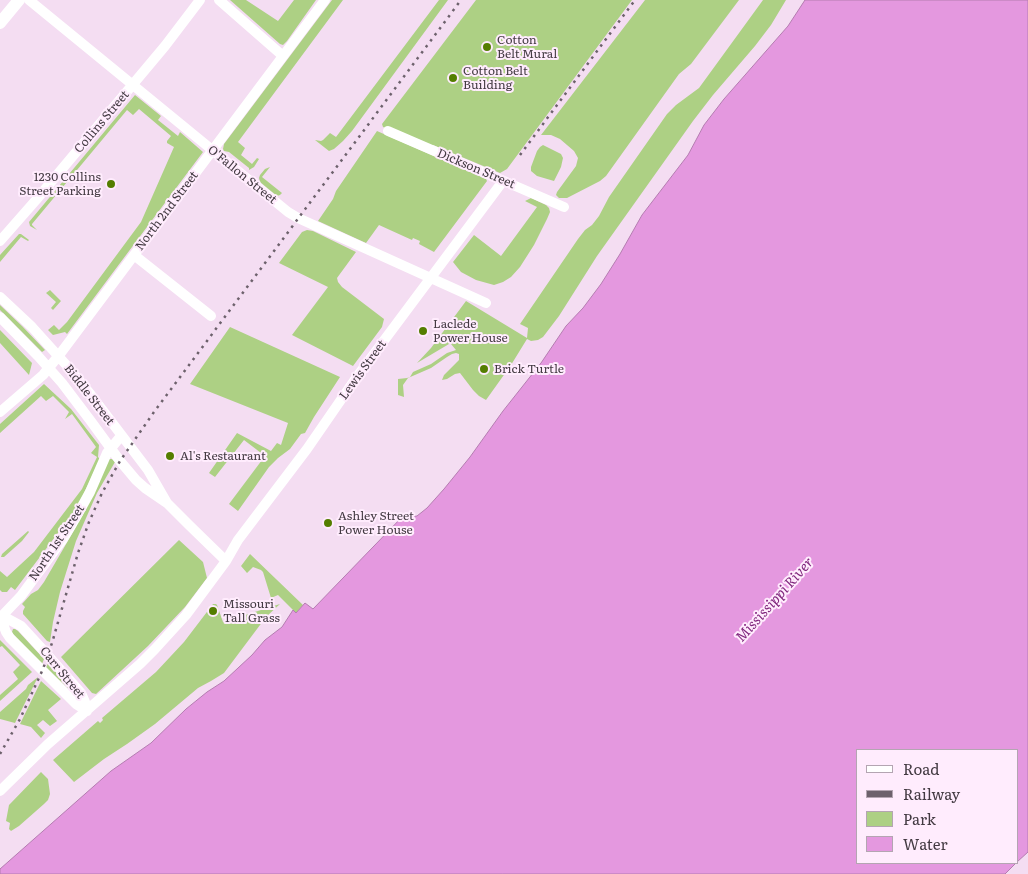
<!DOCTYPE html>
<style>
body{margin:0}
#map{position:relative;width:1028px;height:874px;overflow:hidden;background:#f4ddf2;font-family:Literata,serif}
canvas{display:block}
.legend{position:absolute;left:856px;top:749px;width:162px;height:115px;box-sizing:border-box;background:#ffecfd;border:1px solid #b4a5b2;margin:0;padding:6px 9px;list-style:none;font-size:15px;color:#433a42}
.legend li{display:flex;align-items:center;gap:10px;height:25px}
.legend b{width:25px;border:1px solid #b4a5b2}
</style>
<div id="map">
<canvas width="1028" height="874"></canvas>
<ul class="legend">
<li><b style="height:6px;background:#fff"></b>Road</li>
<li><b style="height:6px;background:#6d616c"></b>Railway</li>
<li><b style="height:14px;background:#add084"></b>Park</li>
<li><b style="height:14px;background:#e498df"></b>Water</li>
</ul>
</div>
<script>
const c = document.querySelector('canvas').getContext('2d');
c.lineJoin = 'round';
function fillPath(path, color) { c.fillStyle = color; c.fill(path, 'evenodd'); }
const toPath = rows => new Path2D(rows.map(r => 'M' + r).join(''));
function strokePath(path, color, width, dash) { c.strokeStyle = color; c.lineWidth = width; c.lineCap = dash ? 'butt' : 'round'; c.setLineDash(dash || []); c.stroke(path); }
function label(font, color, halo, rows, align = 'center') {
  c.font = font + ' Literata,serif'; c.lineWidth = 4; c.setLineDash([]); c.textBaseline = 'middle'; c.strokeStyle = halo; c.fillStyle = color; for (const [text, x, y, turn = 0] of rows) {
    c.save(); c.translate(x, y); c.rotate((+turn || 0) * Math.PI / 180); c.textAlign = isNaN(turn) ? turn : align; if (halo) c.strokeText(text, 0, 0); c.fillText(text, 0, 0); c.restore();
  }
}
const green = toPath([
 [230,0,246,0,278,21,294,0,316,0,287,41,283,45,280,44],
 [332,0,343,0,238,142,245,148,241,155,252,164,257,158,259,159,254,167,249,170,249,168,229,152,224,151,223,149,224,144],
 [439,0,448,0,352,131,343,141,334,149,329,151,315,140,321,141,323,140,330,133,336,137],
 [476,0,632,0,507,169,500,173,433,145,431,147,383,127,382,124],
 [645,0,739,0,691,64,679,74,606,176,600,181,567,198,559,198,556,195,557,192,576,166,578,158,574,151,560,139,551,135,541,135],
 [763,0,786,0,771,25,755,46,713,95,693,121,597,256,559,316,543,337,538,340,531,341,527,339,511,365,486,400,479,396,473,390,460,373,455,374,447,379,442,380,444,375,459,360,459,354,456,353,452,354,447,357,431,368,408,378,403,385,404,397,398,395,398,379,407,378,410,377,413,372,431,364,447,353,456,350,451,344,449,344,417,363,431,348,466,301,527,338,528,328,520,324,578,239,585,230,592,225,599,216,609,197,667,114,676,105,699,88],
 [135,95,161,116,158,120,178,136,180,132,203,152,67,334,65,332,53,335,48,330,54,325,59,330,67,322,141,222,174,147,167,143,167,141,171,136,139,109,133,115,127,110,32,224,32,225,37,230,30,226,29,222],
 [377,131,486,179,487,181,434,252,419,244,420,241,413,238,412,240,379,225,366,243,318,221,333,199,336,191],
 [543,145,561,154,563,158,561,167,554,181,537,176,531,171,531,167,537,151,540,147],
 [270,167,262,177,282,193,280,195,277,196,260,182,259,178,260,175,265,169],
 [531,198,546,205,549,208,550,212,547,219,534,245,520,267,511,277,503,282,494,285,476,280,461,272,453,262,474,235,501,256,537,207,525,201],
 [307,230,313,231,356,252,337,278,338,282,342,287,384,319,382,327,353,366,292,335,328,287,279,263,302,232],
 [19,234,21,234,29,240,28,241,21,237,0,262,0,255],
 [50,290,61,301,53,310,51,308,56,302,46,293],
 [0,305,22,326,45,350,42,352,0,310],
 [230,327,340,377,314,417,305,433,301,434,290,449,278,458,269,467,238,511,229,504,265,456,244,440,215,477,209,473,237,433,271,451,277,443,281,445,288,423,190,384],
 [0,330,32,363,29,375,0,343],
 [44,384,71,409,99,445,98,457,100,459,77,508,64,530,61,529,15,590,11,587,7,592,2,592,0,590,0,571,7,577,34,552,82,489,97,457,91,453,96,447,72,414,65,419,69,412,53,396,46,401,41,396,0,433,0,424],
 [109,459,112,459,115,462,97,493,76,541,60,592,53,622,50,642,47,641,23,614,23,611,25,607,22,604,31,594,38,590,44,582,76,527],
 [28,531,29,532,22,541,4,557,1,557,2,554],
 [179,540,203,562,207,578,185,607,148,646,96,694,92,693,61,657],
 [250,554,303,605,296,613,278,595,271,598,263,572,261,570,253,567,247,573,241,566],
 [213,604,216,604,217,605,223,622,280,604,266,617,224,673,211,681,198,688,155,724,127,744,104,759,74,782,53,760,98,721,100,723,103,720,102,718,156,672,184,642],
 [13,629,15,629,18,631,44,659,42,664,13,634,12,632],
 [0,640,32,672,0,701,0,695,18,679,13,672,20,665,2,646,0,647],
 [48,663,76,695,76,696,46,668],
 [38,677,15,723,0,719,0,712,26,689,28,685],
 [41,681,61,699,48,710,57,721,50,726,43,720,37,725,45,733,41,738,31,727,20,724],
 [41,772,48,779,50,794,48,800,44,804,19,826,11,831,9,829,10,823,6,821,9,805]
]);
const water = toPath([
 [805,0,1028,0,1028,852,1017,862,1017,750,857,750,857,863,1016,863,1005,874,0,874,0,869,111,771,151,743,186,709,207,692,224,681,252,655,265,640,282,627,293,610,296,613,305,603,313,609,404,515,410,517,417,516,427,508,444,489,470,457,503,411,541,363,566,326,583,308,601,284,620,254,642,215,688,155,704,125,724,99,788,26,805,0]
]);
const minor = toPath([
 [29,0,288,212,298,218,486,303],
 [219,0,283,56],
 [388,131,564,207],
 [0,241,36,200,165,46,200,0],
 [134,255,211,316],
 [0,297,32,327,69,368,91,395,148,470,167,503,189,525,226,561],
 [0,317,38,356,62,383,90,420,120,461,136,480,145,488,167,503],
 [0,412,43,375,60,354,325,0],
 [0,616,6,632,10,638,76,704,87,711],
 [1,617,8,619,21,626,43,650,81,693,85,702,87,711],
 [0,618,21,596,63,539,75,519,90,492,107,453,121,436],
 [0,791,48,744,140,664,155,649,186,615,226,561,238,540,307,449,356,378,503,181]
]);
const major = toPath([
 [0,23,19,0]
]);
const rail = toPath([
 [520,155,635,0],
 [0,754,20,719,43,669,52,643,78,553,89,522,102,493,120,461,154,412,461,0]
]);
const markers = [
 [487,47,5,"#547e00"],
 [453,78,5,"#547e00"],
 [111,184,5,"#547e00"],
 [423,331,5,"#547e00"],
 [484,369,5,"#547e00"],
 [170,456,5,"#547e00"],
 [328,523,5,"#547e00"],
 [213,611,5,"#547e00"]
];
const poiNames = [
 ["Cotton",497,40],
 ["Belt Mural",497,54],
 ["Cotton Belt",463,71],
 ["Building",463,85],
 ["1230 Collins",101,177,"right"],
 ["Street Parking",101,191,"right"],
 ["Laclede",433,324],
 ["Power House",433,338],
 ["Brick Turtle",494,369],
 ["Al's Restaurant",180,456],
 ["Ashley Street",338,516],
 ["Power House",338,530],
 ["Missouri",223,604],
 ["Tall Grass",223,618]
];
const streetNames = [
 ["Collins Street",102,122,-50],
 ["Dickson Street",476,169,23],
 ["O'Fallon Street",242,175,39],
 ["North 2nd Street",167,211,-53],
 ["Lewis Street",363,370,-54],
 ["Biddle Street",89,395,52],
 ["North 1st Street",57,543,-56],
 ["Carr Street",62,673,51]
];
const waterNames = [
 ["Mississippi River",775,600,-48]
];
fillPath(green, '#add084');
fillPath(water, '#e498df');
strokePath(water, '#b47cb0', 1);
strokePath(minor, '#fff', 10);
strokePath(major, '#fff', 12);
strokePath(rail, '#6d616c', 2.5, [2.5, 5]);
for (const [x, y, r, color] of markers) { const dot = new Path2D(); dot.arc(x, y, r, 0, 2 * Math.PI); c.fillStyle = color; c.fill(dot); strokePath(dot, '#ffecfd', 2); }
label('12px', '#433a42', '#ffecfd', poiNames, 'left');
label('12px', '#433a42', '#ffecfd', streetNames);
label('italic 14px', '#80277d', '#ffecfd', waterNames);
</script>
